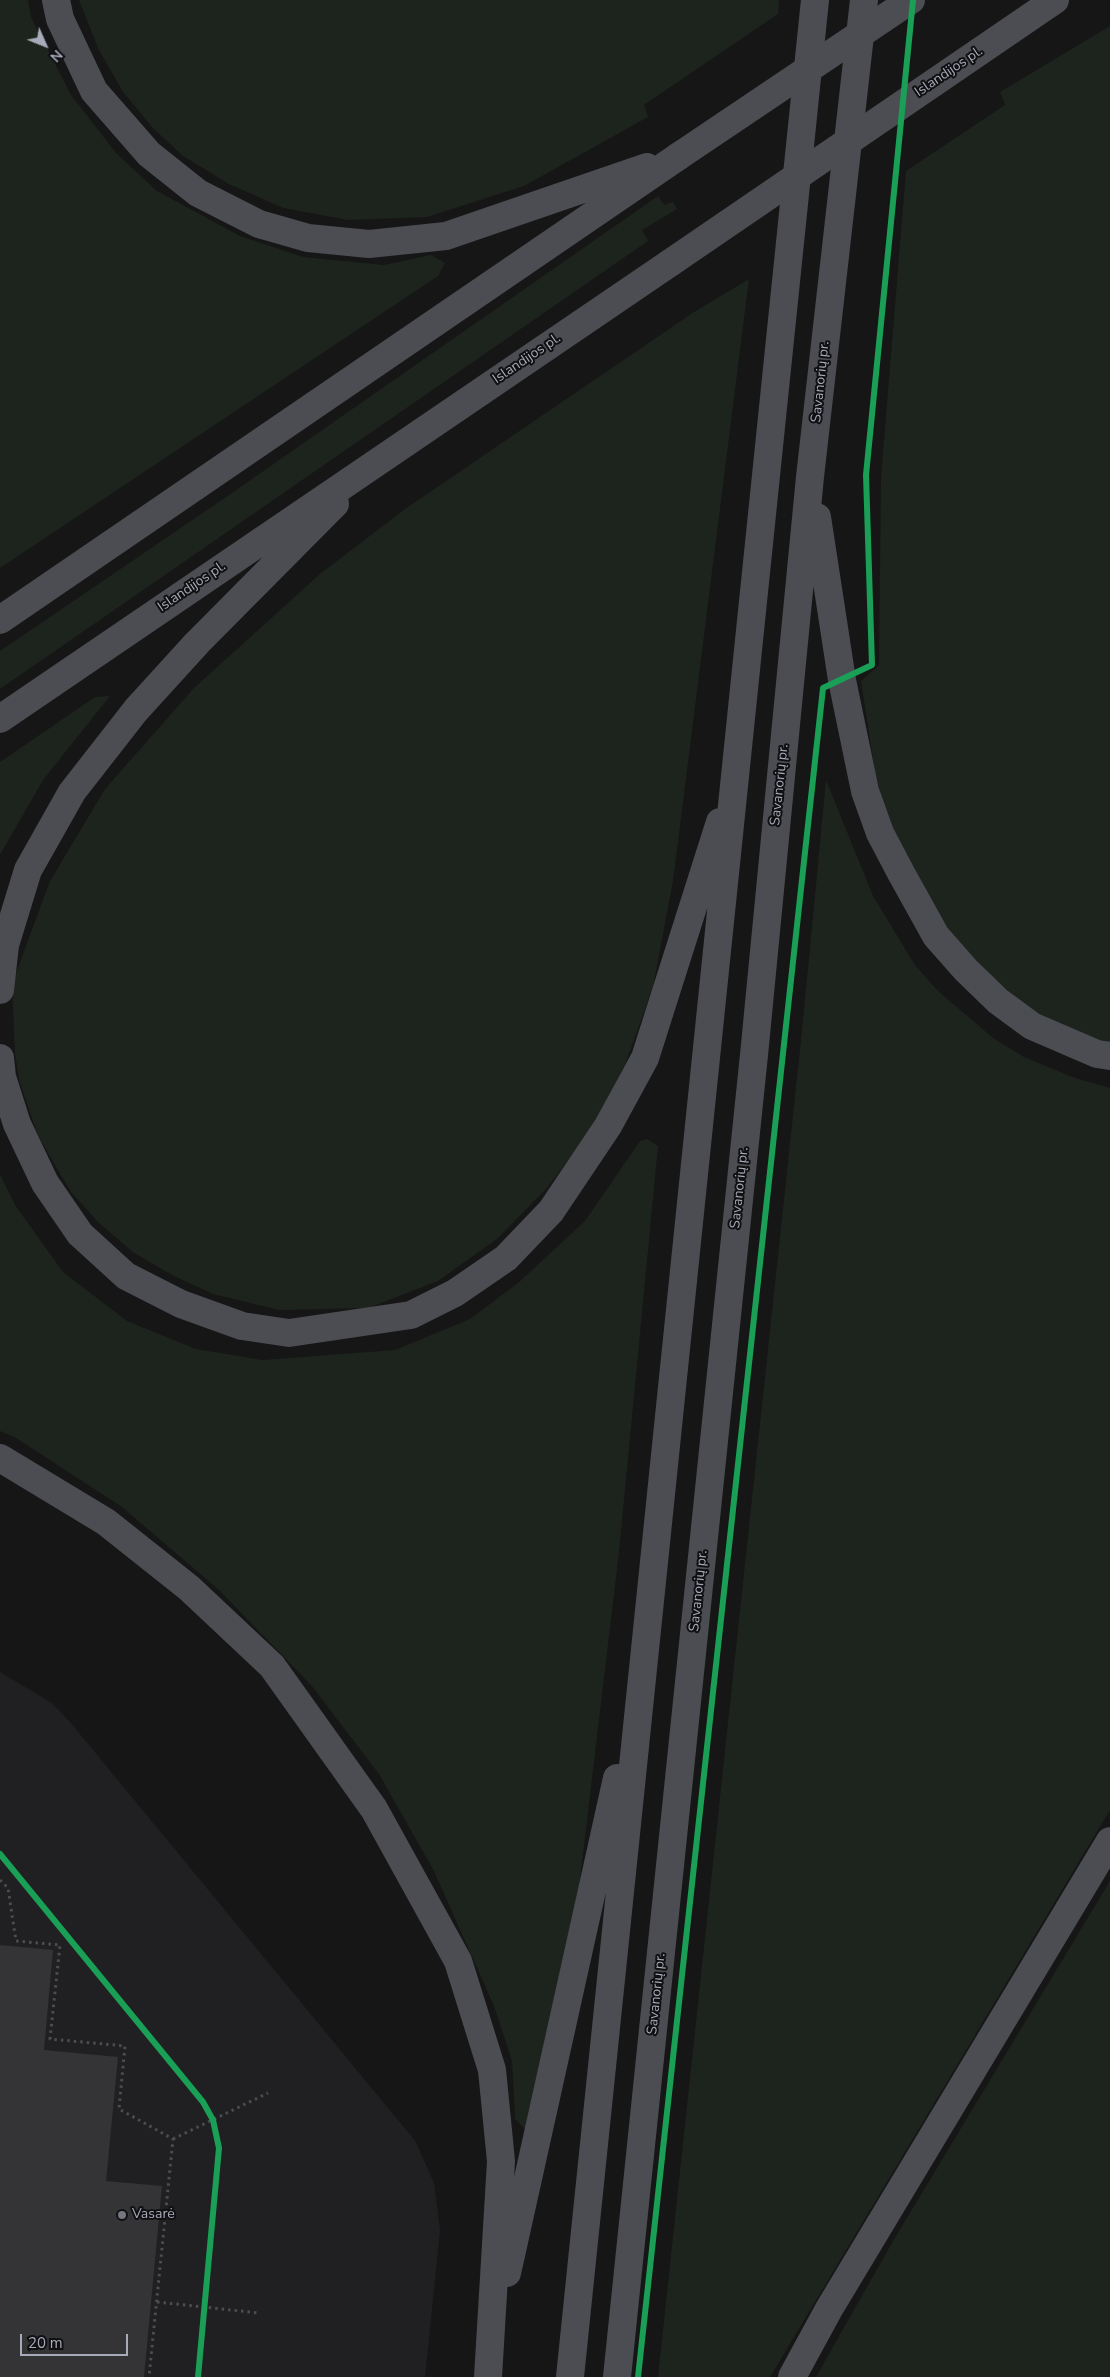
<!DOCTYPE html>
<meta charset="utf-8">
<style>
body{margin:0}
#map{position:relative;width:1110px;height:2377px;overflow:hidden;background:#161616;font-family:"Nunito Sans",sans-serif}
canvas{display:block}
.north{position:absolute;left:20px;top:20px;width:50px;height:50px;-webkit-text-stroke:4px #101012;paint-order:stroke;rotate:134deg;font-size:14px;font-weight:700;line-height:20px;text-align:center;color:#a6aab9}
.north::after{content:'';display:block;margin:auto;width:18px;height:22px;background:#a6aab9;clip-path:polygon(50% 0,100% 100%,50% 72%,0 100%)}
.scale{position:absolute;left:20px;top:2334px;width:108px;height:22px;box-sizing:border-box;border:2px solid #a6aab9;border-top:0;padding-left:6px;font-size:15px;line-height:18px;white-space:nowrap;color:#a6aab9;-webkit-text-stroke:4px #101012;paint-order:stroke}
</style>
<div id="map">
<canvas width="1110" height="2377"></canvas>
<div class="north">N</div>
<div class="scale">20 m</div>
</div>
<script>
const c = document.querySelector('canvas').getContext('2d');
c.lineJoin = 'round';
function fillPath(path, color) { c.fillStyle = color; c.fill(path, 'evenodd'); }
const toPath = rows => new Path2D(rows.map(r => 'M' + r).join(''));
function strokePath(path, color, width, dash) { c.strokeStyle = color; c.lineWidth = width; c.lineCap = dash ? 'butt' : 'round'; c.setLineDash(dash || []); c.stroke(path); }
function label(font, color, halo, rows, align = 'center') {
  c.font = font + ' "Nunito Sans",sans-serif'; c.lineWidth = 4; c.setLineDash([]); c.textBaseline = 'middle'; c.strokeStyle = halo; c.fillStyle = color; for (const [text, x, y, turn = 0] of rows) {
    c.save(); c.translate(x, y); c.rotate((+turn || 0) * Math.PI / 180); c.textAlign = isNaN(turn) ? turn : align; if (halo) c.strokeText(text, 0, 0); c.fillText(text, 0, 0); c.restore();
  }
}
const built = toPath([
 [0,1672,52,1703,70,1722,416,2142,434,2183,440,2230,425,2377,0,2377]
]);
const green = toPath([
 [0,0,28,0,31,17,71,95,117,154,157,191,240,236,303,257,384,265,431,255,445,263,438,276,0,568],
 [79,0,779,0,778,14,644,105,648,117,524,186,427,217,348,220,283,208,229,184,183,156,153,128,123,92,99,50],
 [1110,26,1110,1043,1091,1039,1028,1009,965,953,929,901,886,816,875,772,861,681,879,665,881,477,906,171,1005,105,1000,92],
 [658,196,664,205,673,202,677,209,642,230,648,241,0,689,0,651,229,495],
 [749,279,673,881,653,987,626,1062,590,1132,546,1189,497,1239,438,1281,368,1308,279,1310,213,1294,172,1275,134,1253,98,1222,71,1192,49,1155,37,1133,20,1083,15,1054,12,984,50,881,105,789,194,688,320,574,405,509,694,312],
 [110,696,43,780,0,855,0,762,95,697],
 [826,780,873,896,915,965,938,991,993,1038,1024,1057,1075,1078,1110,1088,1110,1810,770,2377,658,2377,802,1031],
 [647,1139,658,1146,619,1552,575,1921,528,2128,524,2128,515,2119,512,2061,494,2006,434,1871,379,1774,311,1685,219,1590,122,1507,16,1438,0,1431,0,1174,15,1205,63,1272,127,1321,196,1349,262,1360,395,1350,470,1319,518,1283,585,1221,640,1141],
 [1110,1881,1110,2377,816,2377,893,2241]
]);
const building = toPath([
 [0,1945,53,1950,44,2050,118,2057,106,2181,162,2186,144,2377,0,2377]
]);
const path = toPath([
 [0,1880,8,1888,16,1941,60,1945,50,2039,125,2046,119,2109,173,2139,149,2377],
 [173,2139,268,2093],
 [157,2302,259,2313]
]);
const highway = toPath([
 [56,0,60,19,94,91,149,154,198,193,259,224,308,238,369,244,446,236,647,167],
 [817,517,842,680,865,791,880,833,901,873,936,936,966,970,998,1001,1032,1026,1097,1054,1110,1056],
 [0,620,679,156],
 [0,719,670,263],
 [0,990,5,945,28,870,72,792,136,710,197,643,335,504],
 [0,1058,2,1077,17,1124,45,1183,80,1234,126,1276,181,1304,242,1326,289,1333,411,1315,455,1293,506,1258,551,1211,608,1126,645,1058,720,822],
 [0,1458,106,1522,189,1588,272,1666,374,1809,458,1961,492,2070,501,2161,488,2377],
 [507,2273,617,1778],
 [570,2377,815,0],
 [617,2377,754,1055,810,477,864,0],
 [792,2377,829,2309,1110,1841]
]);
const highwayBridge = toPath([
 [679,156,911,0],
 [670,263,1055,0]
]);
const cycleway = toPath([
 [0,1854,203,2102,213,2120,219,2148,198,2377],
 [638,2377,823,688,872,665,866,475,913,0]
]);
const markers = [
 [122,2215,5,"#747680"]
];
const streetNames = [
 ["Islandijos pl.",949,72,-34],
 ["Islandijos pl.",527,359,-34],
 ["Savanorių pr.",821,382,-84],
 ["Islandijos pl.",192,587,-34],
 ["Savanorių pr.",780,785,-84],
 ["Savanorių pr.",740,1188,-84],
 ["Savanorių pr.",699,1591,-84],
 ["Savanorių pr.",657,1994,-84]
];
const poiNames = [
 ["Vasarė",132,2215]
];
fillPath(built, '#202022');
fillPath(green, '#1c241d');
fillPath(building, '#343436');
strokePath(path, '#4c4c51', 3, [2.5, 4]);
strokePath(highway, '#4c4d52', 28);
strokePath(highwayBridge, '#4c4d52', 28);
strokePath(cycleway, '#1a9f57', 6);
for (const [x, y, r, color] of markers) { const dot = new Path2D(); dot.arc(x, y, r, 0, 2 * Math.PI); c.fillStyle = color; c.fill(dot); strokePath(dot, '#101012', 2); }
label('14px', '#a6aab9', '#101012', streetNames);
label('14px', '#a6aab9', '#101012', poiNames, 'left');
</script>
